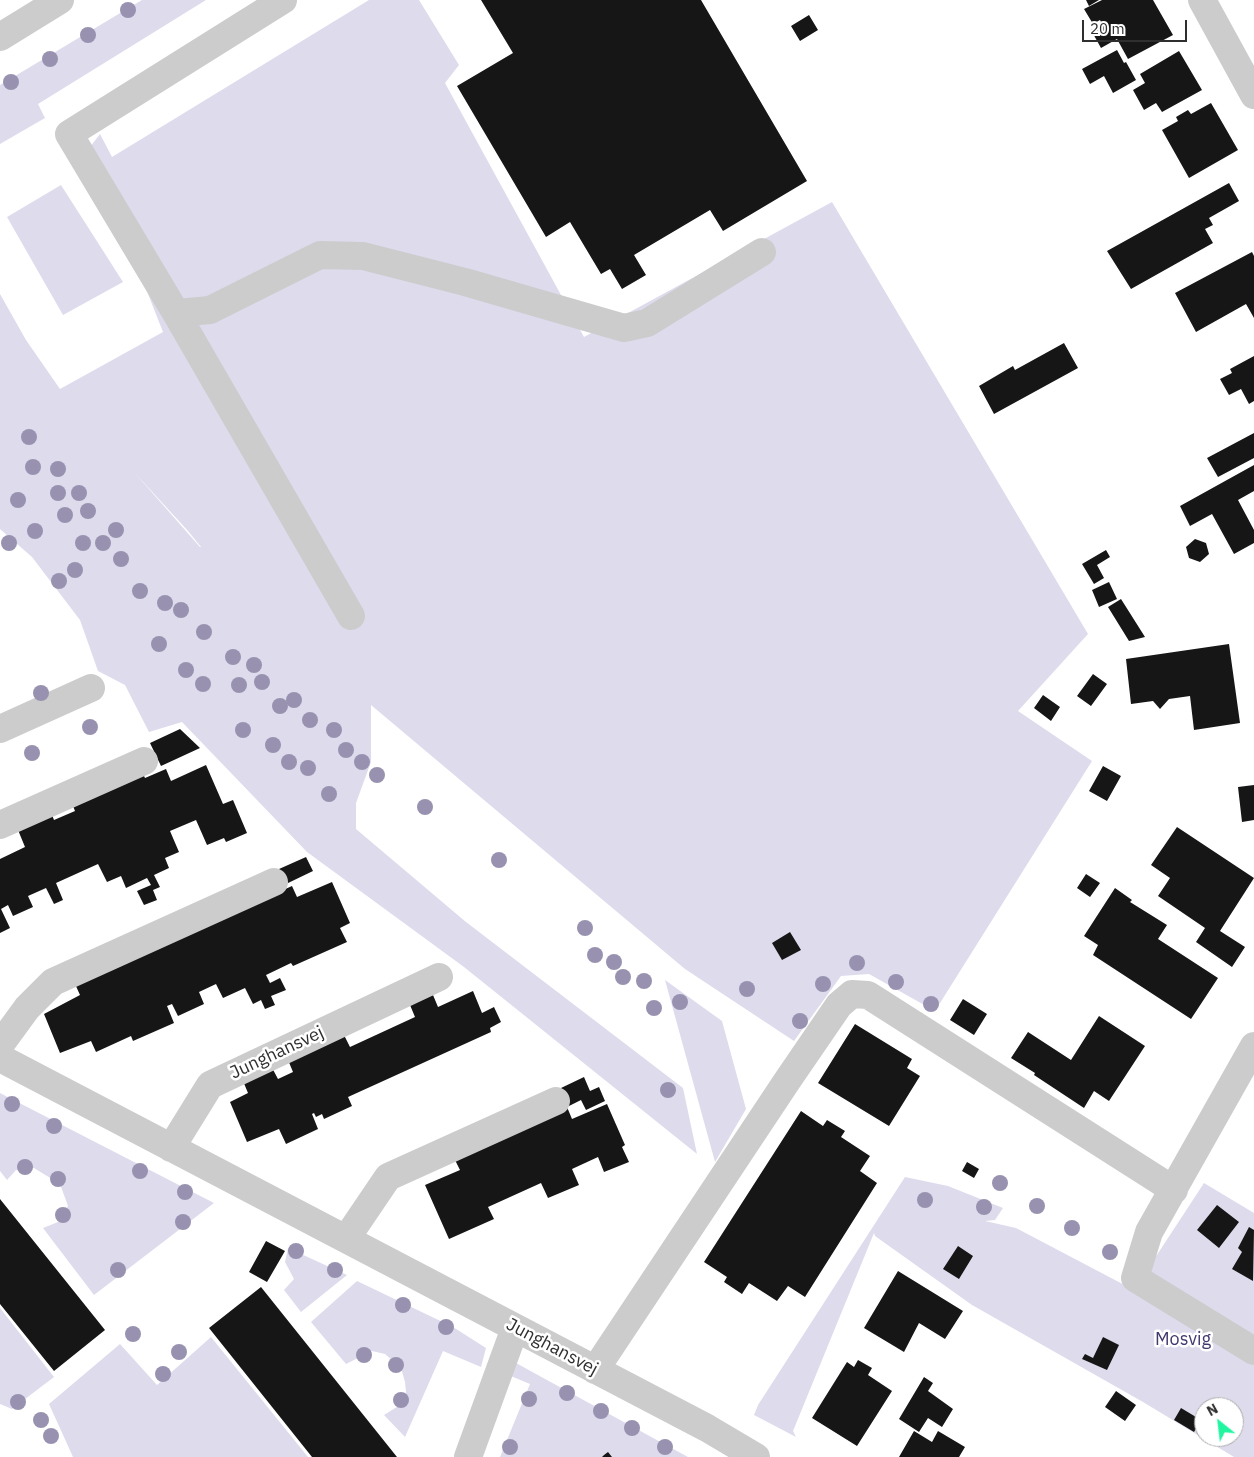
<!DOCTYPE html>
<style>
body{margin:0}
#map{position:relative;width:1254px;height:1457px;overflow:hidden;background:#fff;font-family:"IBM Plex Sans",sans-serif}
canvas{display:block}
.north{position:absolute;left:1194px;top:1397px;width:50px;height:50px;box-sizing:border-box;background:#fff;border:1px solid #acacac;border-radius:50%;rotate:331deg;font-size:14px;font-weight:700;line-height:20px;text-align:center;color:#2f2f2f}
.north::after{content:'';display:block;margin:auto;width:18px;height:22px;background:#21f5a0;clip-path:polygon(50% 0,100% 100%,50% 72%,0 100%)}
.scale{position:absolute;left:1082px;top:20px;width:105px;height:22px;box-sizing:border-box;border:2px solid #2f2f2f;border-top:0;padding-left:6px;font-size:15px;line-height:18px;white-space:nowrap;color:#2f2f2f;-webkit-text-stroke:4px #fff;paint-order:stroke}
</style>
<div id="map">
<canvas width="1254" height="1457"></canvas>
<div class="north">N</div>
<div class="scale">20 m</div>
</div>
<script>
const c = document.querySelector('canvas').getContext('2d');
c.lineJoin = 'round';
function fillPath(path, color) { c.fillStyle = color; c.fill(path, 'evenodd'); }
const toPath = rows => new Path2D(rows.map(r => 'M' + r).join(''));
function strokePath(path, color, width, dash) { c.strokeStyle = color; c.lineWidth = width; c.lineCap = dash ? 'butt' : 'round'; c.setLineDash(dash || []); c.stroke(path); }
function label(font, color, halo, rows, align = 'center') {
  c.font = font + ' "IBM Plex Sans",sans-serif'; c.lineWidth = 5; c.setLineDash([]); c.textBaseline = 'middle'; c.strokeStyle = halo; c.fillStyle = color; for (const [text, x, y, turn = 0] of rows) {
    c.save(); c.translate(x, y); c.rotate((+turn || 0) * Math.PI / 180); c.textAlign = isNaN(turn) ? turn : align; if (halo) c.strokeText(text, 0, 0); c.fillText(text, 0, 0); c.restore();
  }
}
const green = toPath([
 [142,0,206,0,38,104,45,118,0,144,0,85],
 [369,0,419,0,459,65,445,83,584,337,832,202,1088,634,1018,711,1092,761,935,1011,869,974,841,976,794,1041,685,969,371,705,371,762,356,803,356,829,466,922,683,1088,697,1154,464,967,307,852,182,722,149,732,125,685,98,671,80,620,32,557,0,529,0,294,26,340,60,389,163,332,90,147,100,134,112,157],
 [134,472,188,531,201,547,200,547],
 [61,185,123,282,63,315,7,217],
 [665,980,722,1021,746,1109,715,1162],
 [0,1093,99,1144,214,1203,94,1295,43,1228,58,1222,68,1206,60,1184,34,1168,16,1170,7,1180,0,1171],
 [905,1177,948,1186,1003,1208,995,1220,985,1221,1016,1228,1134,1290,1204,1183,1254,1213,1254,1457,1234,1457,1143,1402,972,1305,875,1236,874,1233,793,1431,796,1437,754,1415,758,1405],
 [1204,1407,1234,1407,1234,1437,1204,1437],
 [288,1248,347,1275,301,1312,284,1290,294,1279,285,1262],
 [357,1281,453,1327,486,1348,481,1367,443,1351,405,1437,384,1415,400,1405,406,1392,405,1382,401,1368,385,1354,372,1351,346,1364,311,1322],
 [0,1308,54,1377,12,1409,0,1404],
 [211,1337,308,1457,73,1457,49,1404,120,1344,157,1385],
 [516,1363,578,1397,688,1457,500,1457,530,1384,506,1374]
]);
const building = toPath([
 [481,0,701,0,807,181,723,231,710,210,634,255,646,275,622,289,610,269,601,274,570,222,546,237,457,86,513,53],
 [1086,0,1099,0,1089,6],
 [1102,0,1153,0,1173,35,1128,59,1117,39,1101,48,1091,30,1102,24,1100,20,1093,24,1084,9],
 [809,15,818,30,800,41,791,26],
 [1117,50,1124,63,1126,62,1136,80,1113,93,1104,76,1090,84,1082,69],
 [1179,51,1202,90,1162,112,1156,103,1144,110,1133,90,1145,83,1140,74],
 [1211,103,1238,150,1189,178,1162,130,1178,121,1176,117,1188,110,1191,114],
 [1229,183,1239,201,1209,218,1213,225,1205,229,1213,243,1131,289,1107,251],
 [1252,252,1254,256,1254,318,1246,304,1196,332,1175,293],
 [1064,343,1078,368,994,414,979,386,1013,366,1015,370],
 [1254,356,1254,401,1249,404,1241,389,1229,395,1220,379,1232,373,1230,369],
 [1254,433,1254,458,1218,477,1207,458],
 [1254,465,1254,491,1238,500,1254,530,1254,543,1234,554,1212,514,1190,526,1180,506],
 [1195,539,1206,543,1209,554,1200,562,1189,558,1186,547],
 [1106,550,1110,557,1097,565,1104,578,1094,584,1082,564],
 [1109,582,1117,599,1099,607,1092,590],
 [1121,599,1145,637,1129,641,1108,607],
 [1229,644,1240,723,1194,730,1190,696,1169,699,1160,709,1153,701,1131,704,1126,659],
 [1093,674,1107,684,1091,706,1077,696],
 [1043,695,1060,707,1051,721,1034,708],
 [180,729,200,748,161,766,150,743],
 [206,765,223,804,233,800,247,833,226,842,224,838,207,845,196,820,170,831,179,852,165,858,169,868,154,875,160,887,153,890,157,900,144,905,137,891,151,885,147,878,126,888,121,876,107,882,98,864,56,883,63,900,54,904,46,888,28,896,33,907,13,916,8,905,1,909,10,928,0,933,0,859,25,847,18,830,52,815,54,820,75,811,73,806,143,774,145,778,166,769,171,781],
 [1103,766,1121,776,1107,801,1089,791],
 [1254,785,1254,820,1242,822,1238,787],
 [1177,827,1254,878,1220,931,1245,947,1232,967,1196,942,1205,928,1158,896,1170,878,1151,865],
 [306,857,313,871,286,884,279,869],
 [1086,874,1100,883,1090,897,1077,888],
 [332,882,350,923,340,928,347,942,293,966,291,963,266,975,270,983,280,978,286,990,271,996,275,1005,265,1009,261,1000,253,1004,245,988,223,998,216,984,199,992,204,1004,178,1016,172,1004,167,1006,174,1023,133,1041,131,1036,96,1052,91,1041,60,1053,44,1014,80,995,75,984,292,886,297,897],
 [1115,888,1132,900,1130,902,1167,925,1158,939,1218,978,1191,1019,1093,955,1098,945,1084,936],
 [790,932,801,950,782,960,772,943],
 [473,991,482,1013,494,1007,501,1022,490,1028,491,1032,348,1097,352,1106,324,1119,322,1114,316,1117,314,1113,312,1114,318,1129,286,1144,279,1129,247,1142,230,1102,248,1093,243,1081,270,1064,278,1079,293,1072,288,1060,344,1035,350,1047,415,1017,410,1005,433,995,438,1007],
 [963,999,987,1014,974,1035,950,1020],
 [1099,1016,1145,1046,1109,1101,1094,1091,1084,1108,1034,1075,1035,1073,1011,1058,1028,1032,1071,1060],
 [855,1024,912,1059,907,1068,920,1076,889,1126,818,1083],
 [584,1077,590,1091,599,1087,605,1101,586,1110,581,1100,569,1106,561,1088],
 [607,1104,625,1145,622,1147,629,1162,604,1172,598,1157,572,1169,579,1185,548,1198,541,1183,488,1207,494,1219,449,1239,425,1185,460,1170,454,1158,567,1107,572,1119],
 [801,1111,823,1126,827,1120,845,1131,841,1137,870,1156,860,1171,877,1183,805,1297,788,1286,777,1301,749,1283,742,1294,724,1282,727,1277,704,1262],
 [967,1162,979,1169,974,1178,962,1171],
 [0,1199,105,1330,54,1371,0,1304],
 [1217,1205,1239,1222,1219,1248,1197,1230],
 [1249,1227,1254,1230,1253,1281,1232,1269,1242,1252,1238,1248],
 [266,1241,285,1251,267,1282,249,1272],
 [958,1246,973,1256,959,1279,943,1269],
 [898,1271,963,1311,945,1339,919,1323,904,1352,864,1328],
 [261,1287,397,1457,312,1457,209,1328],
 [1103,1337,1119,1345,1107,1370,1082,1359,1085,1354,1093,1358],
 [858,1360,872,1368,868,1375,892,1391,857,1446,812,1418,847,1362,854,1367],
 [924,1377,933,1383,928,1391,953,1409,942,1427,928,1418,919,1432,899,1419],
 [1116,1391,1136,1405,1125,1421,1105,1407],
 [1181,1408,1201,1420,1194,1432,1174,1420],
 [914,1431,932,1442,938,1431,965,1447,959,1457,899,1457],
 [608,1452,612,1457,602,1457,604,1455]
]);
const minor = toPath([
 [283,0,69,134,176,313,351,616],
 [1202,0,1254,95],
 [0,37,60,0],
 [176,313,210,310,320,255,363,256,465,282,624,328,647,323,762,252],
 [0,729,91,688],
 [0,825,144,761],
 [0,1045,27,1008,53,982,274,882],
 [1254,1046,1149,1232,1135,1278,1254,1351],
 [0,1058,707,1428,756,1457],
 [171,1148,210,1085,439,977],
 [346,1239,388,1177,556,1101],
 [595,1370,787,1081,839,1005,852,994,868,995,1174,1190],
 [468,1457,515,1328]
]);
const trees = [
 [128,10],
 [88,35],
 [50,59],
 [11,82],
 [29,437],
 [33,467],
 [58,469],
 [58,493],
 [79,493],
 [18,500],
 [88,511],
 [65,515],
 [116,530],
 [35,531],
 [9,543],
 [83,543],
 [103,543],
 [121,559],
 [75,570],
 [59,581],
 [140,591],
 [165,603],
 [181,610],
 [204,632],
 [159,644],
 [233,657],
 [254,665],
 [186,670],
 [262,682],
 [203,684],
 [239,685],
 [41,693],
 [294,700],
 [280,706],
 [310,720],
 [90,727],
 [243,730],
 [334,730],
 [273,745],
 [346,750],
 [32,753],
 [289,762],
 [362,762],
 [308,768],
 [377,775],
 [329,794],
 [425,807],
 [499,860],
 [585,928],
 [595,955],
 [614,962],
 [857,963],
 [623,977],
 [644,981],
 [896,982],
 [823,984],
 [747,989],
 [680,1002],
 [931,1004],
 [654,1008],
 [800,1021],
 [668,1090],
 [12,1104],
 [54,1126],
 [25,1167],
 [140,1171],
 [58,1179],
 [1000,1183],
 [185,1192],
 [925,1200],
 [1037,1206],
 [984,1207],
 [63,1215],
 [183,1222],
 [1072,1228],
 [296,1251],
 [1110,1252],
 [118,1270],
 [335,1270],
 [403,1305],
 [446,1327],
 [133,1334],
 [179,1352],
 [364,1355],
 [396,1365],
 [163,1374],
 [567,1393],
 [529,1399],
 [401,1400],
 [18,1402],
 [601,1411],
 [41,1420],
 [632,1428],
 [51,1436],
 [510,1447],
 [665,1447]
];
const streetNames = [
 ["Junghansvej",277,1053,-25],
 ["Junghansvej",552,1347,28]
];
const parkNames = [
 ["Mosvig",1183,1340]
];
fillPath(green, '#dedbed');
fillPath(building, '#161616');
strokePath(minor, '#ccc', 28);
c.fillStyle = '#9892b0';
for (const [x, y] of trees) { c.beginPath(); c.arc(x, y, 8, 0, 2 * Math.PI); c.fill(); }
label('18px', '#2f2f2f', '#fff', streetNames);
label('18px', '#43386f', '#fff', parkNames);
</script>
